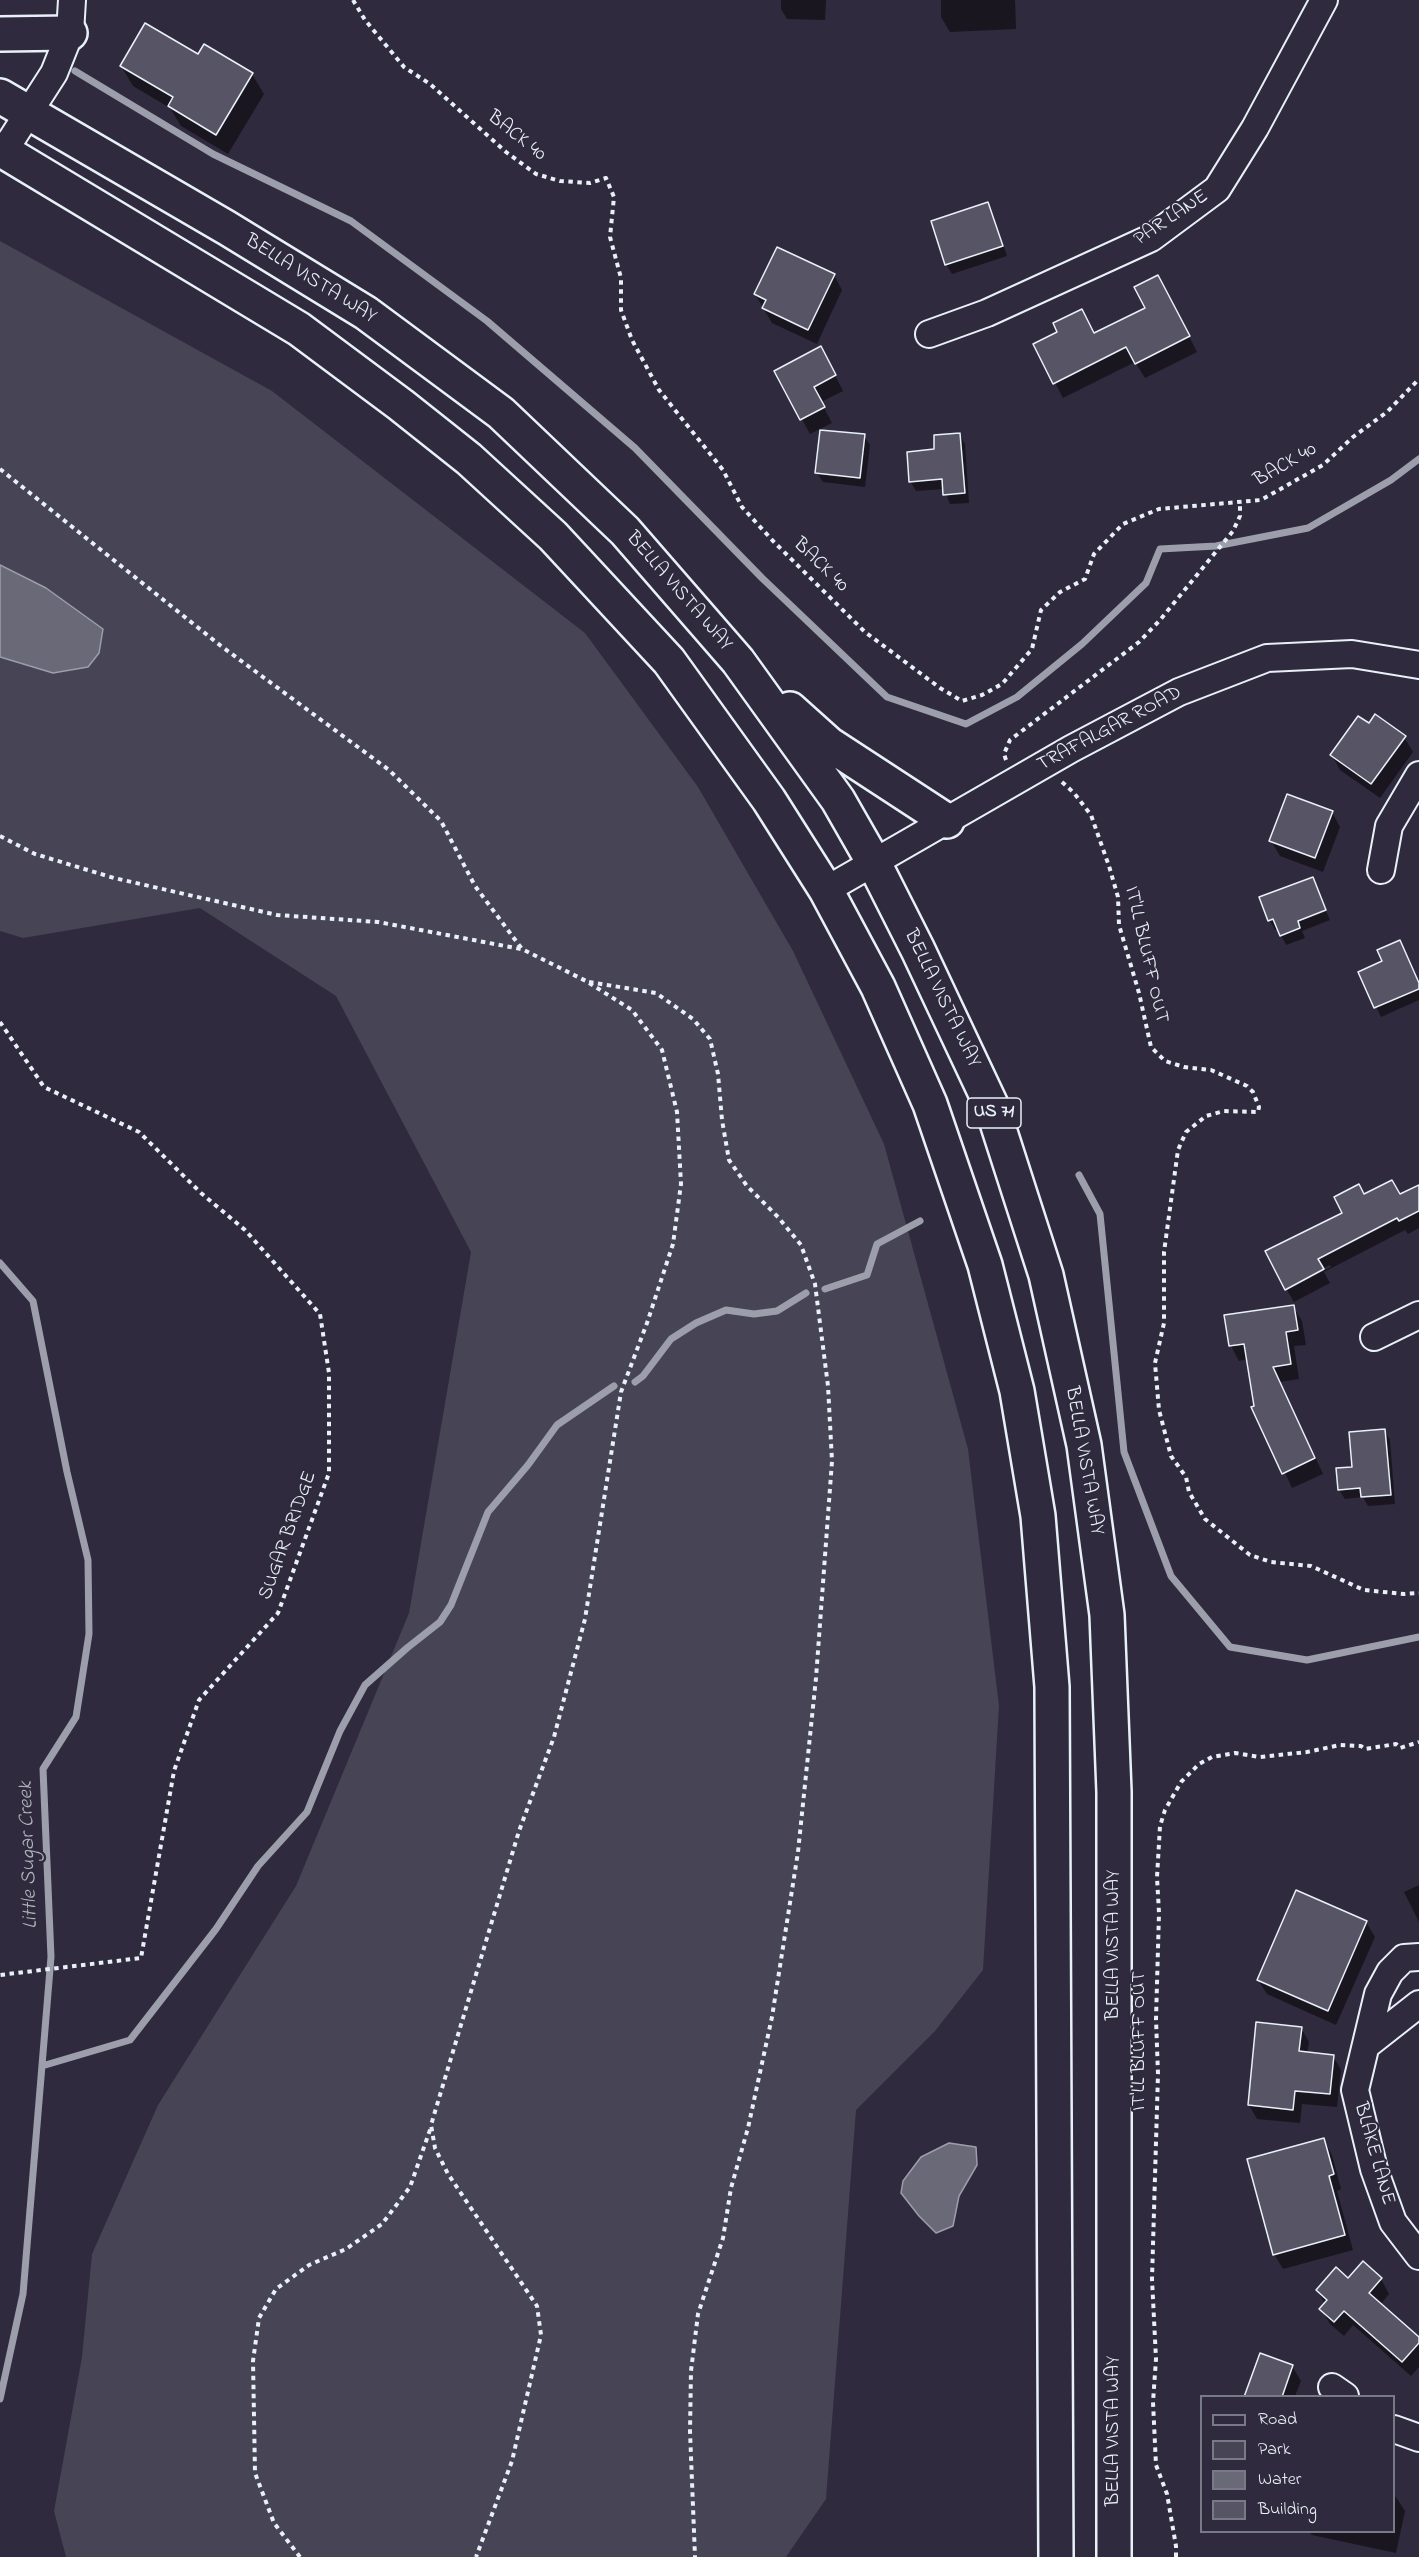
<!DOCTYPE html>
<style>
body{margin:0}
#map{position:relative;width:1419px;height:2557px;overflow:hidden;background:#2f2a3d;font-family:"Indie Flower",sans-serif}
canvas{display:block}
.legend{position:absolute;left:1200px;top:2395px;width:195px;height:138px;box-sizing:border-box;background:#2f2a3d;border:2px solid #797a88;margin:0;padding:8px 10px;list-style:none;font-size:18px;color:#e8f1f8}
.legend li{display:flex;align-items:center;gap:12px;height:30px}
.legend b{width:30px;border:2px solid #797a88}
</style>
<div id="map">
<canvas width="1419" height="2557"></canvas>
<ul class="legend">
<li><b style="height:8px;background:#2f2a3d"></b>Road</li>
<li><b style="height:16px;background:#464455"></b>Park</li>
<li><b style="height:16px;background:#696978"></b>Water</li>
<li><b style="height:16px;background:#575565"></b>Building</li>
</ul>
</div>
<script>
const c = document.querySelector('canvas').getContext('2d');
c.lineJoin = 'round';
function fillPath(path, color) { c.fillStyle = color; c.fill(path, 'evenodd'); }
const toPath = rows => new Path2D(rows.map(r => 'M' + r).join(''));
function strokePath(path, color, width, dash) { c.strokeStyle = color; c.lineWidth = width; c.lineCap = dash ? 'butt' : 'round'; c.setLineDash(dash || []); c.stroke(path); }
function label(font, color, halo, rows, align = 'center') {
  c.font = font + ' "Indie Flower",sans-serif'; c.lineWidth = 4.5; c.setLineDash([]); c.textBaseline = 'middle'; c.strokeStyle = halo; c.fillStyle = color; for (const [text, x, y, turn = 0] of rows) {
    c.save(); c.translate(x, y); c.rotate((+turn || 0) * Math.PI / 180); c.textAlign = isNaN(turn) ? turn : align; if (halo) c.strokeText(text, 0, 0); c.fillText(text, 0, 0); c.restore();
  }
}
const green = toPath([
 [0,241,272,391,585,633,698,787,793,951,884,1144,968,1449,999,1706,983,1970,935,2031,856,2110,826,2499,786,2557,66,2557,54,2511,82,2357,92,2254,158,2105,296,1886,409,1613,471,1252,336,996,200,908,23,938,0,931]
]);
const water = toPath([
 [0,565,46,588,103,629,99,653,88,667,53,673,0,657,0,565],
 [949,2143,976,2147,977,2165,959,2196,953,2226,936,2233,919,2216,901,2193,903,2181,921,2157,949,2143]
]);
const shadow = toPath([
 [781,0,826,0,825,20,787,19,781,9],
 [941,0,1015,0,1016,29,950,32,941,17],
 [199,56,252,74,264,94,228,154,181,126,170,108,133,86,121,66],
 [988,204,993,214,1007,256,952,274,946,264],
 [834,275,842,290,817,344,772,323,755,294],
 [1166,291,1197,352,1145,378,1135,362,1063,398,1035,345,1095,335,1147,309],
 [829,363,843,391,821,402,832,423,810,434,776,372],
 [960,435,965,444,969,503,950,504,944,489,916,491,910,481,936,451],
 [864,436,870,445,865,487,823,482,817,473],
 [1369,725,1404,737,1413,752,1380,798,1340,770,1332,755],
 [1332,812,1340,827,1323,872,1280,856,1271,841],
 [1312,879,1330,920,1302,931,1305,938,1286,945,1278,929,1275,930,1270,921,1261,898],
 [1400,942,1419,983,1419,1000,1381,1017,1360,973,1384,962],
 [1419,1187,1419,1228,1408,1234,1405,1230,1324,1272,1330,1283,1294,1302,1287,1290,1331,1267,1330,1265,1286,1287,1344,1213,1364,1196,1400,1196],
 [1293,1306,1302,1321,1306,1345,1294,1346,1299,1379,1280,1382,1323,1474,1292,1488,1255,1407,1248,1359,1239,1361,1231,1346,1226,1317],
 [1384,1430,1390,1440,1395,1504,1368,1506,1363,1497,1345,1499,1339,1490],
 [1419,1885,1419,1922,1404,1892],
 [1366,1922,1375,1937,1336,2025,1267,1994,1258,1980],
 [1301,2028,1309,2042,1307,2054,1333,2056,1341,2070,1337,2107,1302,2104,1300,2123,1257,2119,1249,2105],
 [1324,2140,1332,2155,1341,2189,1337,2191,1353,2250,1283,2269,1274,2254],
 [1381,2279,1389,2294,1380,2305,1419,2339,1419,2367,1411,2376,1353,2325,1344,2336,1330,2324,1321,2309,1325,2304,1317,2290,1348,2280],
 [1292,2366,1301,2381,1295,2396,1246,2396],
 [1394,2496,1396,2497,1405,2511,1396,2553,1312,2535,1309,2532,1394,2532]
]);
const stream = toPath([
 [75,71,213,154,351,221,487,321,635,448,762,578,887,697,966,724,1017,697,1082,644,1146,583,1160,549,1216,546,1308,528,1391,480,1419,459],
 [1079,1175,1100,1214,1124,1452,1171,1576,1230,1647,1307,1660,1419,1637],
 [0,1263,33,1301,67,1472,88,1560,89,1634,76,1717,43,1769,51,1957,23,2294,0,2399],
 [825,1289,867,1275,877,1244,920,1221],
 [635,1382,643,1376,671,1339,696,1323,726,1310,754,1314,777,1311,806,1293],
 [42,2066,130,2040,216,1929,258,1866,307,1812,340,1731,365,1685,407,1648,440,1622,451,1605,488,1512,528,1465,557,1425,614,1386]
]);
const building = toPath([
 [145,23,198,54,204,44,253,73,216,135,168,106,173,97,120,66,145,23],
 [988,202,1003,246,945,265,931,221,988,202],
 [777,247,835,274,808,330,762,308,766,300,754,294,777,247],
 [1158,275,1190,336,1135,364,1126,347,1053,384,1033,344,1057,332,1053,323,1082,309,1094,333,1145,308,1134,287,1158,275],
 [821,346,836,375,814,387,825,407,800,420,774,371,821,346],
 [820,430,865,434,860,478,815,473,820,430],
 [960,433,965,493,943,495,942,479,909,482,907,452,934,449,934,435,960,433],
 [1375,714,1406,736,1371,784,1330,755,1358,716,1369,723,1375,714],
 [1287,794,1333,811,1315,858,1269,841,1287,794],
 [1313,877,1326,910,1298,921,1300,928,1280,936,1273,919,1268,921,1259,897,1313,877],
 [1400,940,1419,983,1419,989,1374,1008,1358,972,1382,961,1377,950,1400,940],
 [1392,1180,1400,1194,1419,1185,1419,1211,1399,1221,1397,1218,1318,1259,1324,1269,1285,1290,1265,1251,1342,1213,1334,1197,1359,1184,1364,1194,1392,1180],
 [1294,1305,1298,1330,1286,1332,1291,1364,1273,1367,1315,1458,1282,1474,1251,1407,1254,1406,1244,1344,1229,1346,1224,1315,1294,1305],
 [1385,1429,1391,1495,1361,1497,1360,1488,1338,1490,1336,1468,1352,1467,1349,1432,1385,1429],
 [1296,1890,1367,1921,1328,2011,1257,1980,1296,1890],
 [1256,2022,1302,2027,1299,2051,1334,2055,1330,2094,1295,2091,1293,2110,1248,2105,1256,2022],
 [1324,2138,1334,2174,1329,2176,1345,2235,1273,2255,1247,2159,1324,2138],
 [1363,2261,1382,2278,1369,2293,1419,2337,1419,2343,1402,2362,1344,2311,1334,2322,1319,2309,1327,2300,1316,2290,1336,2267,1348,2278,1363,2261],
 [1260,2353,1293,2365,1282,2397,1244,2397,1260,2353]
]);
const path = toPath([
 [353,0,365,20,404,67,430,84,506,152,536,174,560,181,590,183,606,178,614,197,610,237,621,278,621,310,632,340,659,390,723,470,742,507,773,541,865,632,940,688,962,701,982,695,1002,684,1032,649,1041,610,1060,592,1085,579,1094,554,1123,524,1159,509,1261,500,1323,465,1353,437,1387,412,1419,379],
 [0,469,221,646,389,770,441,821,475,886,522,949,586,981,632,1010,662,1050,677,1112,681,1184,673,1244,647,1323,621,1392,585,1619,554,1737,519,1831,431,2125,435,2148,448,2174,537,2306,541,2335,512,2461,476,2557],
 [1006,760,1004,754,1010,740,1139,642,1160,620,1233,531,1240,516,1240,502],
 [1062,782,1074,793,1091,815,1109,866,1118,897,1119,925,1139,993,1151,1047,1165,1061,1184,1067,1211,1070,1247,1086,1253,1092,1259,1107,1258,1112,1224,1111,1206,1116,1186,1132,1178,1150,1164,1252,1164,1323,1155,1363,1159,1410,1171,1456,1186,1477,1189,1492,1205,1519,1250,1555,1271,1562,1311,1566,1364,1590,1404,1594,1419,1593],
 [0,836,35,854,114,878,277,915,378,922,521,949],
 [589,982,656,993,693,1019,710,1039,718,1074,722,1120,729,1160,747,1186,778,1217,801,1245,815,1284,828,1386,832,1461,816,1678,798,1852,772,2017,748,2128,731,2188,723,2238,698,2314,691,2371,690,2431,695,2557],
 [0,1022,44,1087,139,1132,201,1193,245,1230,320,1314,329,1373,329,1473,278,1613,199,1700,174,1771,141,1958,0,1975],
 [300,2557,274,2523,255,2473,253,2361,259,2318,276,2289,309,2265,346,2249,382,2224,410,2187,431,2127],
 [1176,2557,1176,2546,1167,2494,1156,2465,1153,2402,1156,2359,1152,2279,1158,2074,1156,2019,1159,1913,1157,1877,1160,1826,1165,1810,1181,1782,1199,1764,1212,1757,1235,1753,1260,1757,1307,1752,1340,1745,1361,1746,1365,1749,1396,1744,1400,1748,1419,1742]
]);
const minor = toPath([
 [4,151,54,73,70,33,72,0],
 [929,334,987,313,1151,238,1217,189,1255,128,1324,0],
 [1381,870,1389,826,1419,775],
 [826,890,1071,749,1179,692,1267,658,1352,654,1419,665],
 [1374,1337,1419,1315],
 [1419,1957,1404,1958,1390,1972,1378,1994,1355,2090,1374,2169,1393,2222,1419,2256],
 [1368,2044,1419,2004],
 [1332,2387,1345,2396],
 [1394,2429,1419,2438]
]);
const major = toPath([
 [0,34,70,33],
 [0,96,227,228,366,313,501,413,625,531,738,661,838,800,874,863,918,950,992,1107,1046,1275,1084,1445,1107,1615,1114,1792,1114,2557],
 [0,149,299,329,401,405,469,459,553,536,669,661,769,800,826,890,878,987,930,1104,985,1265,1017,1391,1038,1516,1052,1687,1056,2557],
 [790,709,829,744,947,821]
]);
const shields = [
 [994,1113,54]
];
const shieldNames = [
 ["US 71",994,1113]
];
const streetNames = [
 ["BACK 40",516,137,38],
 ["PAR LANE",1172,219,-34],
 ["BELLA VISTA WAY",310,280,32],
 ["BACK 40",1286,466,-30],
 ["BACK 40",820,566,44],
 ["BELLA VISTA WAY",678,592,49],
 ["TRAFALGAR ROAD",1110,730,-28],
 ["IT'LL BLUFF OUT",1145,955,77],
 ["BELLA VISTA WAY",941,999,64],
 ["BELLA VISTA WAY",1083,1461,80],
 ["SUGAR BRIDGE",289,1536,-70],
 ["BELLA VISTA WAY",1115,1945,-90],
 ["IT'LL BLUFF OUT",1141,2041,-90],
 ["BLAKE LANE",1373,2154,74],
 ["BELLA VISTA WAY",1115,2431,-90]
];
const waterNames = [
 ["Little Sugar Creek",30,1855,-92]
];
fillPath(green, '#464455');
fillPath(water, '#696978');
strokePath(water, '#9c9fab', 1.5);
fillPath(shadow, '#0007');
strokePath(stream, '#9c9fab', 7);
fillPath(building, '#575565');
strokePath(building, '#e8f1f8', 1.5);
strokePath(minor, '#e8f1f8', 30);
strokePath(major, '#e8f1f8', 38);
strokePath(path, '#e8f1f8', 4, [4.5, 4.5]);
strokePath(minor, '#2f2a3d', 26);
strokePath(major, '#2f2a3d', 33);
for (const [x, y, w] of shields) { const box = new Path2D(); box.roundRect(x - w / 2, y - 15, w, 30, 4.5); c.fillStyle = '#2f2a3d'; c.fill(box); strokePath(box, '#e8f1f8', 1.5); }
label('bold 18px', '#e8f1f8', null, shieldNames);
label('20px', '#e8f1f8', '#2f2a3d', streetNames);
label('italic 21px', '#afb4be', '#2f2a3d', waterNames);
</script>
